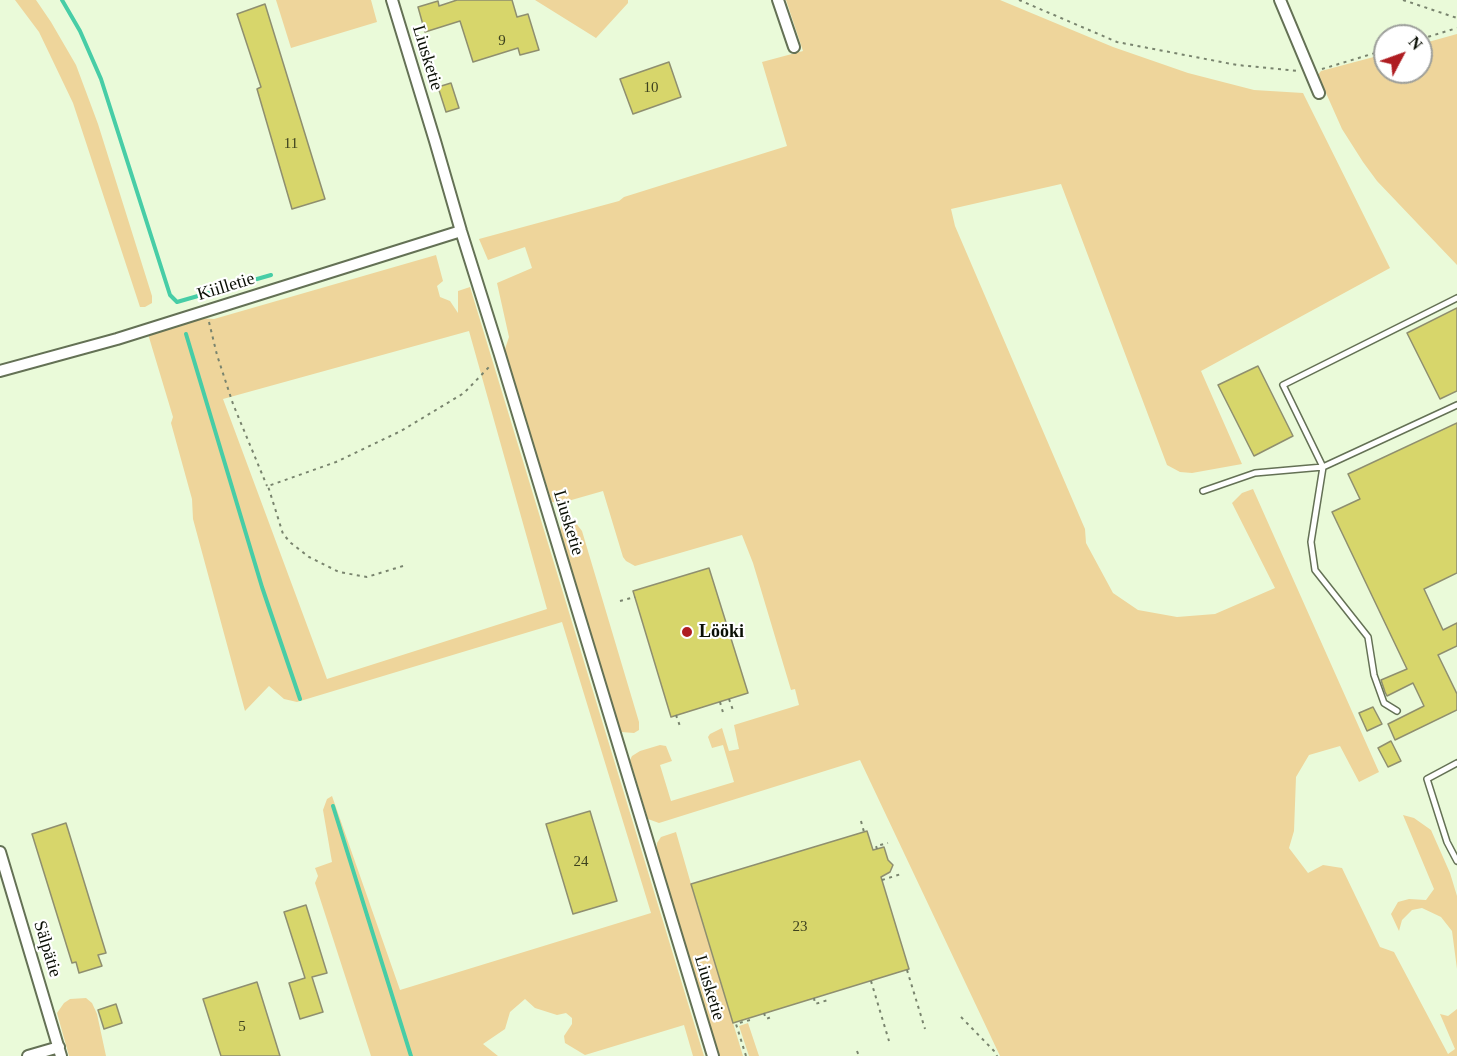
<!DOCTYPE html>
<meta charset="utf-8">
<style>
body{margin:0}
#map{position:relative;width:1457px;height:1056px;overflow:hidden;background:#eafad9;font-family:"Times New Roman",serif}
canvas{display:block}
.north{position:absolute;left:1373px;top:24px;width:60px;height:60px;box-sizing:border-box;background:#fff;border:2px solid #9d9f9b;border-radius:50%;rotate:49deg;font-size:16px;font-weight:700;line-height:24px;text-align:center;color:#0a0f05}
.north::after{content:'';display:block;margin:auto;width:21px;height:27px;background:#af1d22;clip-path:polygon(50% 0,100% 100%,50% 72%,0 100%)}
</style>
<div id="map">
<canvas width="1457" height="1056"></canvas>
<div class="north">N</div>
</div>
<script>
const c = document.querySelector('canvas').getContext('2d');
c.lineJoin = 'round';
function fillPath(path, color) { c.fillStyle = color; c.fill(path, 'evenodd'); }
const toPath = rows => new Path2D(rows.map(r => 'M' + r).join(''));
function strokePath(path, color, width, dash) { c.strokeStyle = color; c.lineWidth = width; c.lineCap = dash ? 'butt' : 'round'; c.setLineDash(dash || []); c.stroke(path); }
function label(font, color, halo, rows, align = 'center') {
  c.font = font + ' "Times New Roman",serif'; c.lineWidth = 4.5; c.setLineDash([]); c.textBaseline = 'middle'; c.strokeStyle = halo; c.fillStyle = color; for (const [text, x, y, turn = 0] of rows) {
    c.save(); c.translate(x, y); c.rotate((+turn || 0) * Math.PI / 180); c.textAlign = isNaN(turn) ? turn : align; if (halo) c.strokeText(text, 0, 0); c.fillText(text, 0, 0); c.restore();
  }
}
const green = toPath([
 [15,0,36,0,51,22,76,65,98,124,152,296,152,303,145,307,140,307,73,103,39,32],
 [276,0,371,0,377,22,291,48],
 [535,0,628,0,628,3,596,38],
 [786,0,1000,0,1113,47,1188,73,1254,90,1303,93,1390,268,1201,371,1242,464,1192,473,1180,472,1167,465,1061,184,951,209,955,226,1085,529,1086,543,1113,593,1138,610,1177,617,1215,614,1275,588,1232,503,1242,493,1253,489,1379,772,1359,782,1340,746,1309,755,1296,777,1294,831,1289,848,1308,873,1323,865,1342,868,1380,947,1394,952,1448,1054,1455,1049,1440,1014,1448,1016,1457,1009,1457,1056,1000,1056,860,760,659,823,648,819,630,760,632,756,640,751,660,745,666,746,672,761,660,765,671,801,734,782,723,745,712,748,708,737,710,734,722,728,729,751,739,749,734,725,799,705,795,689,791,690,753,563,742,535,635,566,626,561,623,557,603,491,561,503,552,502,504,352,509,337,497,283,532,268,525,247,488,260,479,239,619,201,624,197,787,146,762,62,803,51],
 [1457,34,1457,265,1377,181,1363,162,1342,129,1318,75,1321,71,1385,54,1385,72,1421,72,1421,44],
 [436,255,443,281,437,286,440,297,450,301,458,313,458,291,470,287,704,1056,693,1056,684,1025,585,1055,565,1043,564,1036,572,1024,572,1018,566,1013,557,1015,535,1008,525,999,510,1012,505,1029,483,1044,498,1056,371,1056,315,883,318,876,315,868,332,862,323,810,327,799,332,796,400,990,651,913,562,622,297,702,284,699,269,686,245,711,193,519,192,499,171,423,173,417,148,334,199,318,214,319],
 [469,331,547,609,327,679,223,399],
 [569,519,575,522,582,531,639,722,639,730,634,733,621,732,560,530,562,524],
 [1403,815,1414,818,1431,830,1450,873,1457,896,1457,969,1452,931,1441,917,1422,908,1412,910,1402,920,1399,931,1391,914,1398,902,1409,899,1426,900,1434,889],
 [676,832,691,884,743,1056,719,1056,657,850,657,843,661,837],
 [86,998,92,1003,97,1014,106,1056,69,1056,57,1013,64,1003,70,999],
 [748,1023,759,1056,749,1056,739,1026]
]);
const stream = toPath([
 [62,0,80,31,101,79,170,295,177,302,271,275],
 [186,334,262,587,300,699],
 [333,806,411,1056]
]);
const building = toPath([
 [457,0,512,0,517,17,528,14,539,50,520,55,518,48,473,62,460,21,425,32,418,7,438,1,439,6,457,0],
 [265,4,325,199,292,209,257,89,261,87,237,14,265,4],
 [669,62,681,97,633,114,620,79,669,62],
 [451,83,459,108,446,112,438,87,451,83],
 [1457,308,1457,391,1440,399,1407,333,1457,308],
 [1258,366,1293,436,1254,456,1218,385,1258,366],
 [1457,423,1457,573,1424,589,1443,630,1457,623,1457,646,1438,655,1457,694,1457,710,1395,740,1388,724,1424,706,1413,683,1387,696,1385,692,1381,680,1407,669,1332,512,1360,499,1348,474,1457,423],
 [709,568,748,693,671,717,633,591,709,568],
 [1373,707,1382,724,1367,731,1359,713,1373,707],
 [1391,741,1401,761,1388,767,1378,748,1391,741],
 [590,811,617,901,573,914,546,824,590,811],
 [66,823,106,953,98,955,102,966,79,973,76,962,72,963,32,834,66,823],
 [867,831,873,850,884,847,888,860,893,865,890,872,881,877,909,969,733,1023,691,884,867,831],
 [306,905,327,973,312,977,323,1012,300,1019,289,983,305,978,284,912,306,905],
 [257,982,280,1056,221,1056,203,999,257,982],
 [116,1004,122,1023,104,1029,98,1010,116,1004]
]);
const path = toPath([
 [1019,0,1117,42,1237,65,1299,71],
 [1403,0,1457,18],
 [1421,39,1457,28],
 [1322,69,1385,50],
 [209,322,217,355,233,404,267,486],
 [403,566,367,577,339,572,309,557,291,543,283,534,268,486,336,462,401,431,464,393,490,366],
 [620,601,635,597],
 [729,699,734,713],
 [720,702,724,716],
 [676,715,681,729],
 [861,821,864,832],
 [877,849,876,846,888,843],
 [882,880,901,874],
 [907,970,925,1029],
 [871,981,889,1041],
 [814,998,815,1004,828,1000],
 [764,1013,766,1019,771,1017],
 [961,1017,996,1053,997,1056],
 [857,1051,859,1056],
 [746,1056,736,1024,750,1020,749,1018]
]);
const lane = toPath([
 [1457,298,1283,385,1323,467,1457,405],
 [1203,491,1255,473,1323,467,1311,542,1315,570,1368,637,1374,675,1384,703,1397,711],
 [1457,763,1427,779,1447,842,1457,861]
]);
const street = toPath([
 [392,0,435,141,461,231,500,355,713,1056],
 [778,0,794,47],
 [1280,0,1319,93],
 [0,371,117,339,461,231],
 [0,852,61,1056],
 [28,1056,59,1047]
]);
const markers = [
 [687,632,6,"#af1d22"]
];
const numberNames = [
 ["9",502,41],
 ["10",651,88],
 ["11",291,144],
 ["24",581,862],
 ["23",800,927],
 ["5",242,1027]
];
const streetNames = [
 ["Liusketie",427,58,73],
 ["Kiilletie",226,287,-17],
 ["Liusketie",568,523,73],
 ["Sälpätie",47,949,73],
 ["Liusketie",709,988,73]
];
const poiNames = [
 ["Lööki",699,632]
];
fillPath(green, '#eed59b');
strokePath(stream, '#47cda6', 4);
fillPath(building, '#d7d66b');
strokePath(building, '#8f8f6f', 1.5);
strokePath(lane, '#647155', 8);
strokePath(street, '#647155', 14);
strokePath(path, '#79846e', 2, [3, 4.5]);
strokePath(lane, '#fff', 5);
strokePath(street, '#fff', 10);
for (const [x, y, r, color] of markers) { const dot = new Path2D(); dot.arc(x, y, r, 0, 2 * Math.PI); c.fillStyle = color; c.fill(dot); strokePath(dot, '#fff', 2); }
label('15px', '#3d411e', null, numberNames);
label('18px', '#0a0f05', '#fff', streetNames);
label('bold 18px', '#0a0f05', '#fff', poiNames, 'left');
</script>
